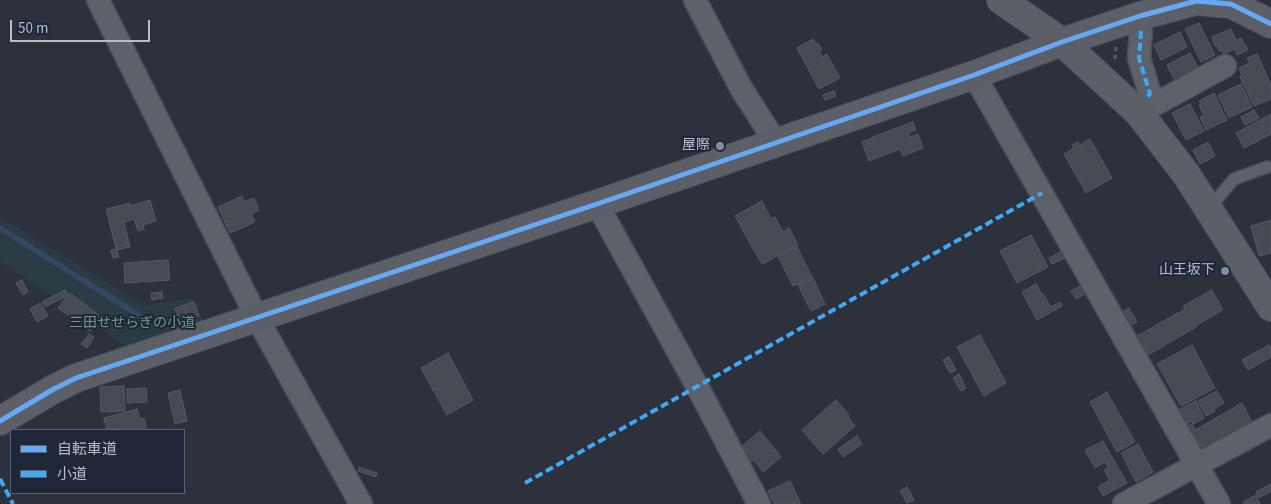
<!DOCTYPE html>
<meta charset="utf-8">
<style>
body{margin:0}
#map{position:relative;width:1271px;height:504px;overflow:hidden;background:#2c313c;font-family:"Source Sans 3","Noto Sans JP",sans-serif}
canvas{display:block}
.legend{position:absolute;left:10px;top:429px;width:175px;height:65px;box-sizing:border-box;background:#1f2638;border:1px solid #5c6274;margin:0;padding:6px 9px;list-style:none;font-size:15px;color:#b7bdcd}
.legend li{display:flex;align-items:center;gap:10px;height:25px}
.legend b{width:25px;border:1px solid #5c6274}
.scale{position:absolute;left:10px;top:20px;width:140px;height:22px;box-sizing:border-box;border:2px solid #b7bdcd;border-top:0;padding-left:6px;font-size:15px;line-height:18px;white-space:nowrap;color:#b7bdcd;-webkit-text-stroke:4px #1f2638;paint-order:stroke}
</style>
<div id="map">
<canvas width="1271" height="504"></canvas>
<ul class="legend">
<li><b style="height:6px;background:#66a8f1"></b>自転車道</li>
<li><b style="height:6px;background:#3fa9f5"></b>小道</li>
</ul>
<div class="scale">50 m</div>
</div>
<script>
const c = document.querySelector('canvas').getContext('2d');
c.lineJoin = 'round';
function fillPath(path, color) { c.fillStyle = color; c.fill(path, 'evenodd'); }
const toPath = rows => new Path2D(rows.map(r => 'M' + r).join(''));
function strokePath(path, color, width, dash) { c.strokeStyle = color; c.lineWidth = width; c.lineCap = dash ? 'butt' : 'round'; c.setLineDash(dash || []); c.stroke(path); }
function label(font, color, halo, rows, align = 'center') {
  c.font = font + ' "Source Sans 3","Noto Sans JP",sans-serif'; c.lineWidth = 4; c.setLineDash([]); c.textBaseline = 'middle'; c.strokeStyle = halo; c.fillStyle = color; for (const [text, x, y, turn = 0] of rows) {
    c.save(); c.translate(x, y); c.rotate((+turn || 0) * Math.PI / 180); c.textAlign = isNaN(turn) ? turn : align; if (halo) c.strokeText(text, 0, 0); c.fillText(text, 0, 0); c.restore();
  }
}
const green = toPath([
 [0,217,145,305,194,298,204,325,128,348,0,262]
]);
const stream = toPath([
 [0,228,148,321]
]);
const building = toPath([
 [1199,23,1215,55,1201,62,1185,29,1199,23],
 [1231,29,1236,40,1241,38,1245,46,1246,45,1248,50,1237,55,1235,49,1224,54,1222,50,1219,51,1217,45,1215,46,1212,37,1231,29],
 [1180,32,1187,47,1161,60,1154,45,1180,32],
 [813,39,816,44,818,43,822,50,819,51,822,57,827,54,840,78,819,89,797,48,813,39],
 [1190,53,1199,69,1175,81,1167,65,1190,53],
 [1257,54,1271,85,1271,99,1254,106,1240,77,1242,76,1239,68,1250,63,1247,58,1257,54],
 [1241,84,1252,107,1229,118,1218,95,1241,84],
 [834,91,836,96,825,100,823,95,834,91],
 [1214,93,1227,120,1206,130,1200,117,1204,115,1199,105,1201,104,1199,101,1214,93],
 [1190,104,1204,131,1186,140,1172,113,1190,104],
 [1254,110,1259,118,1245,125,1241,117,1254,110],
 [1271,114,1271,134,1244,148,1236,133,1271,114],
 [913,122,916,130,908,133,910,137,918,134,923,148,903,156,900,149,869,161,862,142,872,138,872,137,913,122],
 [1090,139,1112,178,1086,193,1064,154,1074,148,1072,145,1078,142,1080,145,1090,139],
 [1208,142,1215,156,1200,164,1193,150,1208,142],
 [242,196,244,202,254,198,259,210,251,214,255,222,230,233,218,207,242,196],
 [150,200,156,221,143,225,144,229,138,231,134,219,124,222,130,247,117,250,119,257,113,258,111,250,116,249,106,209,130,203,130,206,150,200],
 [762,201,771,219,775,217,783,232,789,228,798,245,762,264,753,249,735,216,762,201],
 [1271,220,1271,253,1259,256,1251,226,1271,220],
 [1031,235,1048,267,1017,283,1000,251,1031,235],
 [797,247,812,277,793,286,778,256,797,247],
 [1064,250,1067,257,1052,264,1049,258,1064,250],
 [168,260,170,280,125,283,124,263,168,260],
 [813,278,825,304,811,311,798,285,813,278],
 [22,280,28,292,23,295,16,283,22,280],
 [1036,284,1042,295,1043,294,1051,307,1060,302,1062,306,1037,320,1022,292,1036,284],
 [1084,284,1088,292,1076,299,1071,291,1084,284],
 [65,290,68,295,45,307,42,302,65,290],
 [1212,290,1223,310,1195,326,1196,327,1148,355,1137,336,1185,309,1183,306,1212,290],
 [162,292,163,298,152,300,151,293,162,292],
 [70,293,101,317,90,331,58,308,70,293],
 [194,302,199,316,180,322,175,308,194,302],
 [40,303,48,316,37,322,30,309,40,303],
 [1129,308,1137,322,1132,325,1124,311,1129,308],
 [89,334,94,337,87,348,81,344,89,334],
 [980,335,1006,383,984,396,957,347,980,335],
 [1192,345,1215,388,1181,406,1157,364,1192,345],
 [1269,345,1271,348,1271,357,1248,370,1242,360,1269,345],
 [448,353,473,400,447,415,421,368,448,353],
 [949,357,956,370,950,373,943,360,949,357],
 [959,374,966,388,961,391,953,378,959,374],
 [124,386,125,411,101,412,100,387,124,386],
 [146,388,147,402,127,403,127,389,146,388],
 [180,390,187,421,175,424,168,393,180,390],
 [1217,391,1224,403,1214,409,1215,411,1206,416,1198,401,1217,391],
 [1107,392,1135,442,1117,452,1090,402,1107,392],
 [836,400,849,415,848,417,855,426,823,454,802,430,836,400],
 [1196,401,1204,418,1193,424,1192,421,1186,424,1178,410,1196,401],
 [1242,403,1252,422,1203,449,1192,432,1190,433,1186,427,1192,424,1195,430,1242,403],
 [137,409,140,419,144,418,147,430,114,430,114,429,107,430,104,418,137,409],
 [760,431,781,457,763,472,754,460,751,462,747,457,749,456,741,447,760,431],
 [857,436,862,444,843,457,838,449,857,436],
 [1103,441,1127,483,1115,490,1104,470,1108,468,1105,462,1095,468,1085,450,1103,441],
 [1138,444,1153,472,1136,482,1121,453,1138,444],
 [359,467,377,473,376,477,358,471,359,467],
 [790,481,801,504,774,504,768,491,790,481],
 [1108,481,1114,490,1103,496,1098,487,1108,481],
 [1271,484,1271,491,1259,498,1256,492,1271,484],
 [907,487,914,500,907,503,900,491,907,487],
 [1256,495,1260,504,1244,504,1243,502,1256,495]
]);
const path = toPath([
 [1116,47,1115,57,1116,61]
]);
const lane = toPath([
 [1209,208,1234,179,1267,167]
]);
const street = toPath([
 [98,0,257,318,361,504],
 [695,0,741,88,776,143],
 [1141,31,1139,58,1150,94,1146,99],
 [974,75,1219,504],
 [1139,113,1225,66],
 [597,204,697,386,759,504],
 [1124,504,1271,425]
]);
const secondary = toPath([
 [1001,0,1062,42,1139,113,1186,174,1271,307],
 [0,421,52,390,76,378,597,204,974,75,1062,42,1140,16,1196,1,1231,4,1271,24]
]);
const quiet = toPath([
 [1141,31,1139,58,1150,94,1146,99],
 [0,479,13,504],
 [525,483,1042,193]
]);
const cycleway = toPath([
 [0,421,52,390,76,378,597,204,974,75,1062,42,1140,16,1196,1,1231,4,1271,24]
]);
const markers = [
 [720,146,5,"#868c9a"],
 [1225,271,5,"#868c9a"]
];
const poiNames = [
 ["屋際",710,146],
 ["山王坂下",1215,271]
];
const parkNames = [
 ["三田せせらぎの小道",132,324]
];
fillPath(green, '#293c43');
strokePath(stream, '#374667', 5.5);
fillPath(building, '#454a53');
strokePath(building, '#545963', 1);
strokePath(lane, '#494c54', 14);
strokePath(street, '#494c54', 25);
strokePath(secondary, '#494c54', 30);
strokePath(path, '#5a5f67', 3, [4, 4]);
strokePath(lane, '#5d616a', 11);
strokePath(street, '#5d616a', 22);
strokePath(secondary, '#5c5f68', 28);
strokePath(quiet, '#3fa9f5', 4, [8, 4]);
strokePath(cycleway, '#66a8f1', 5);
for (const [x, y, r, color] of markers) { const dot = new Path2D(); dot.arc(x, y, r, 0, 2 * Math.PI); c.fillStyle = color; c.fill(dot); strokePath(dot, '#1f2638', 2); }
label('14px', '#b7bdcd', '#1f2638', poiNames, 'right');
label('14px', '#6d9f7e', '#1f2638', parkNames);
</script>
